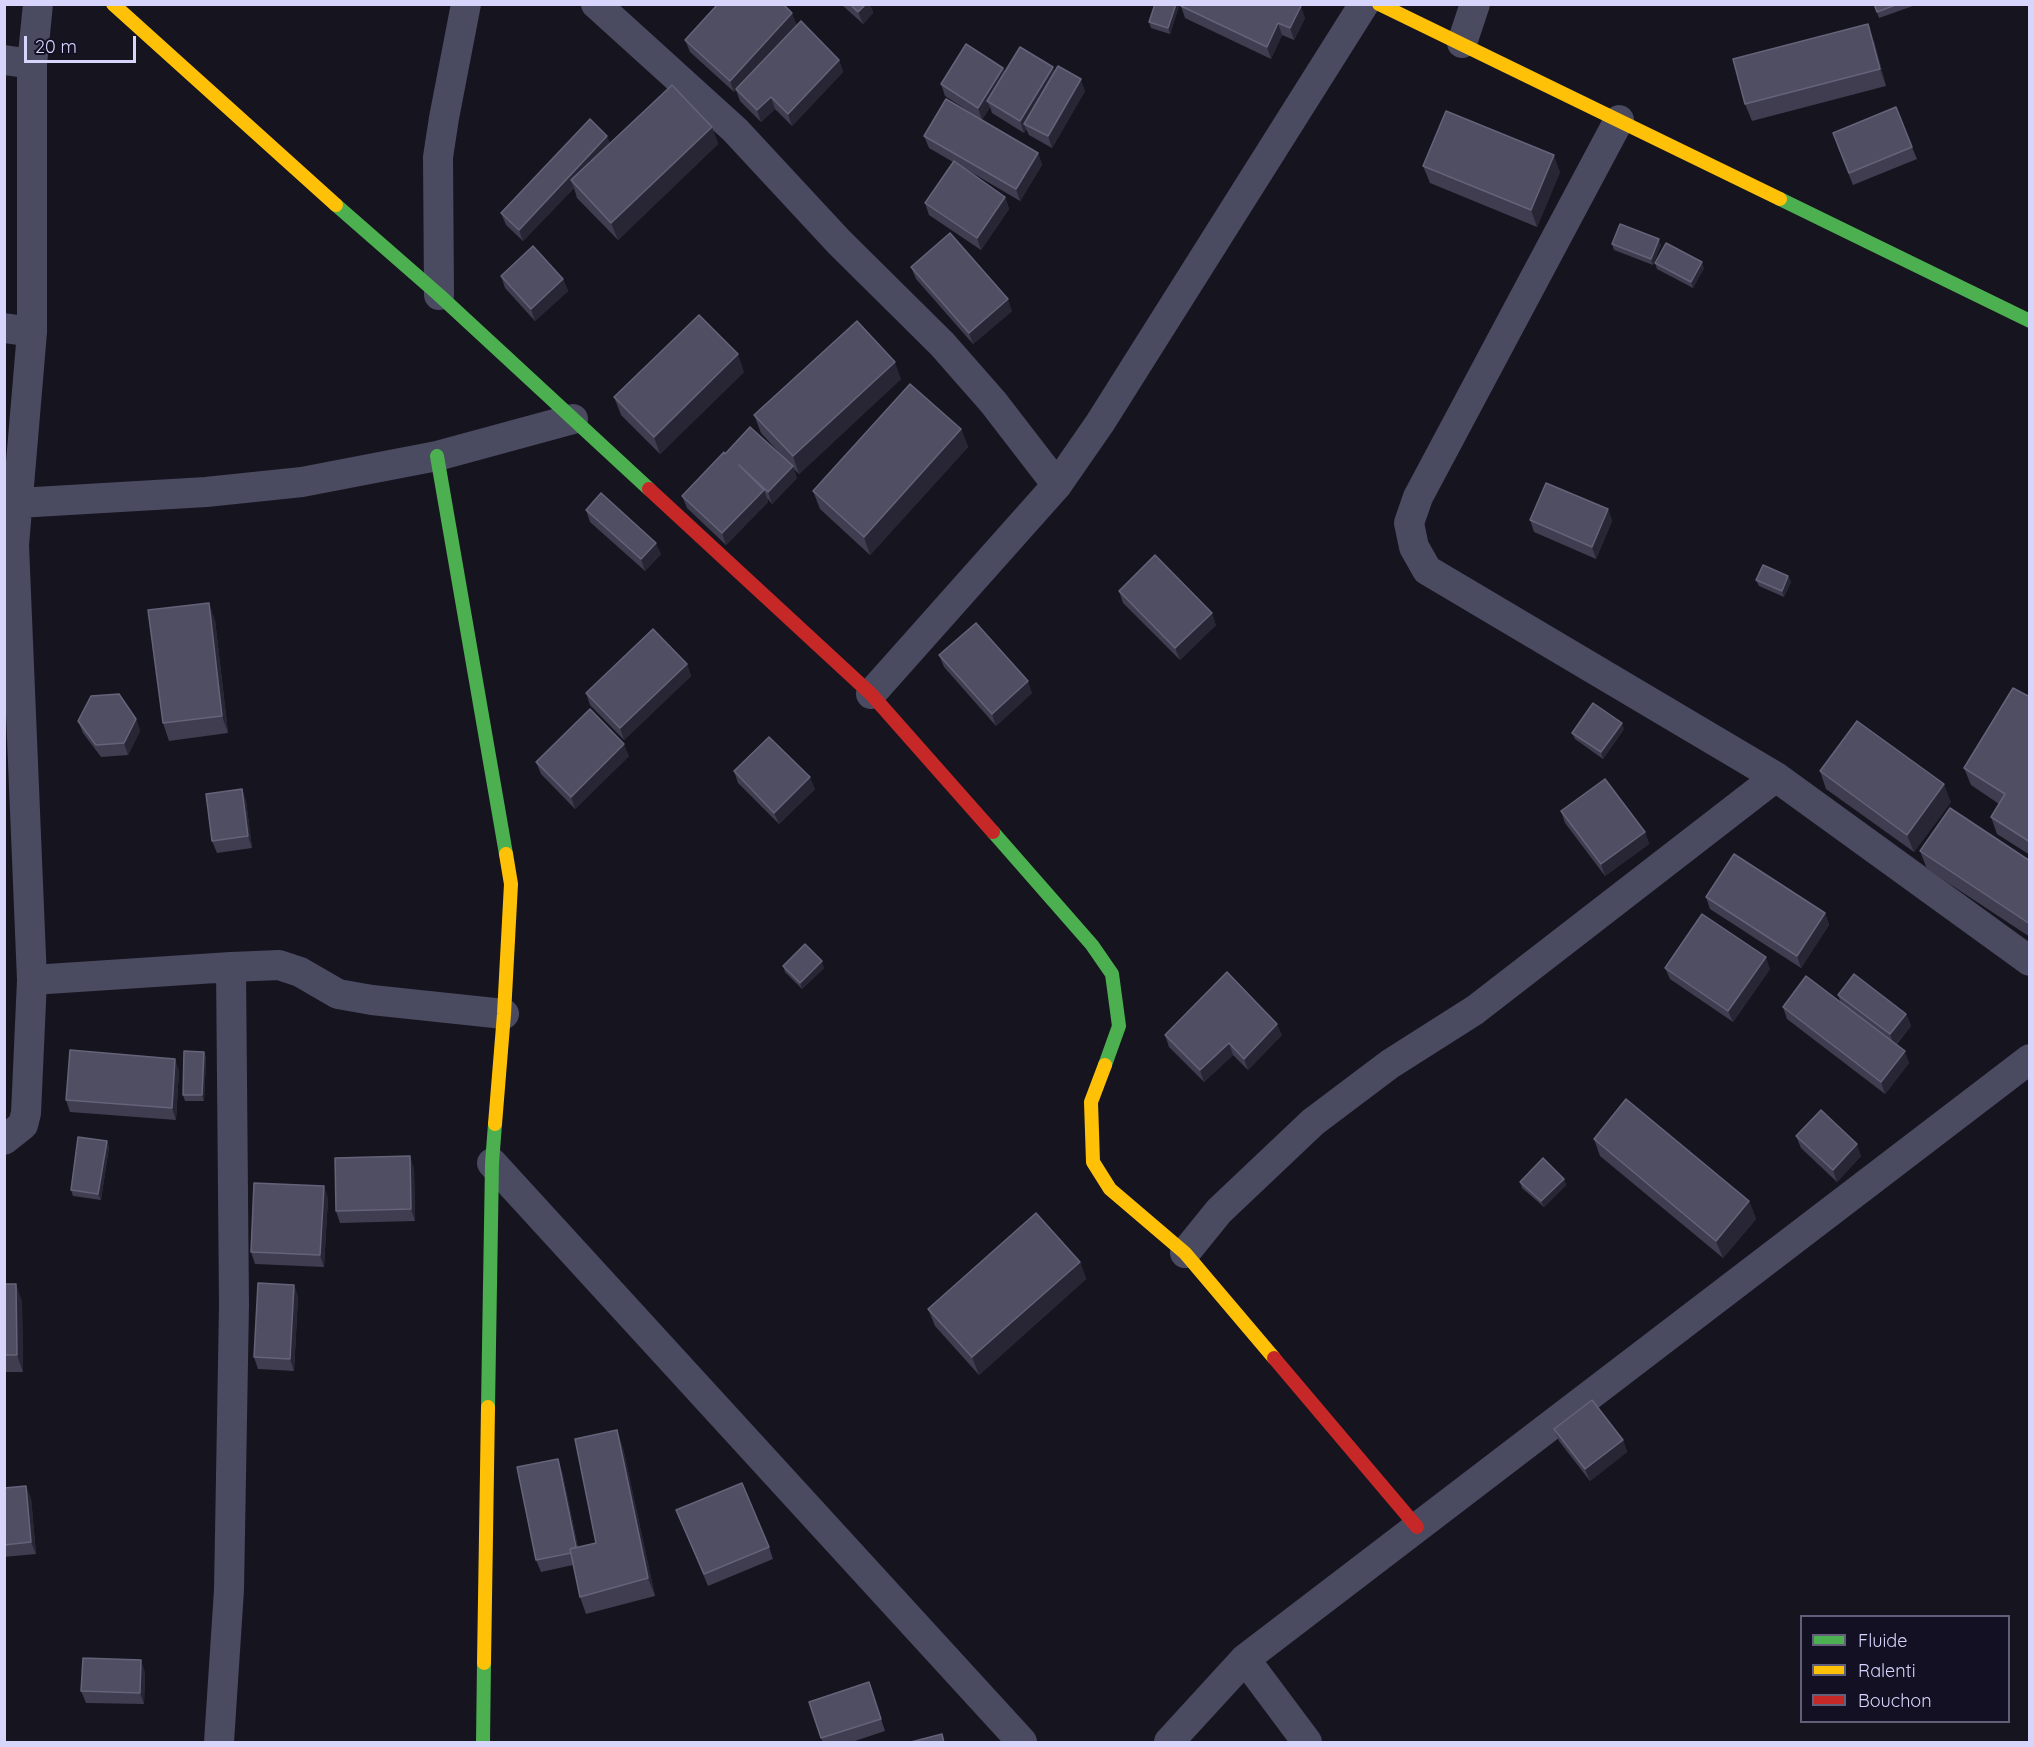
<!DOCTYPE html>
<style>
body{margin:0}
#map{position:relative;width:2034px;height:1747px;overflow:hidden;background:#16141f;font-family:Quicksand,sans-serif}
canvas{display:block}
.frame{position:absolute;inset:0;border:6px solid #d8d5fd;pointer-events:none}
.legend{position:absolute;left:1800px;top:1615px;width:210px;height:108px;box-sizing:border-box;background:#131024;border:2px solid #625f7b;margin:0;padding:8px 10px;list-style:none;font-size:18px;color:#d8d5fd}
.legend li{display:flex;align-items:center;gap:12px;height:30px}
.legend b{width:30px;border:2px solid #625f7b}
.scale{position:absolute;left:24px;top:36px;width:112px;height:27px;box-sizing:border-box;border:3px solid #d8d5fd;border-top:0;padding-left:8px;font-size:18px;line-height:21px;white-space:nowrap;color:#d8d5fd;-webkit-text-stroke:4px #131024;paint-order:stroke}
</style>
<div id="map">
<canvas width="2034" height="1747"></canvas>
<div class="frame"></div>
<ul class="legend">
<li><b style="height:8px;background:#4caf50"></b>Fluide</li>
<li><b style="height:8px;background:#ffc107"></b>Ralenti</li>
<li><b style="height:8px;background:#c62828"></b>Bouchon</li>
</ul>
<div class="scale">20 m</div>
</div>
<script>
const c = document.querySelector('canvas').getContext('2d');
c.lineJoin = 'round';
const toPath = rows => new Path2D(rows.map(r => 'M' + r).join(''));
function strokePath(path, color, width, dash) { c.strokeStyle = color; c.lineWidth = width; c.lineCap = dash ? 'butt' : 'round'; c.setLineDash(dash || []); c.stroke(path); }
function fillPath(path, color) { c.fillStyle = color; c.fill(path, 'evenodd'); }
const street = toPath([
 [596,4,735,130,839,242,942,344,993,402,1057,485],
 [1462,43,1475,4],
 [4,60,32,64],
 [1619,120,1418,497,1409,523,1414,547,1427,570,1776,777,2030,961],
 [439,295,438,157,444,118,466,4],
 [4,328,32,332],
 [18,503,206,492,302,482,437,456,573,419],
 [871,694,1057,485,1100,423,1364,4],
 [32,980,231,967,279,965,300,972,338,994,372,1000,504,1014],
 [4,1140,23,1125,26,1113,32,980,14,545,32,332,32,64,38,4],
 [492,1163,1022,1742],
 [1185,1253,1219,1211,1313,1122,1390,1064,1475,1010,1776,777],
 [1245,1659,1307,1742],
 [219,1742,229,1590,234,1305,231,967],
 [1169,1742,1245,1659,2030,1059]
]);
const fast = toPath([
 [1780,199,2030,321],
 [336,205,439,295,649,489],
 [437,456,506,854],
 [993,832,1092,945,1112,974,1119,1026,1105,1065],
 [488,1407,492,1163,495,1124],
 [483,1742,484,1663]
]);
const slow = toPath([
 [113,4,336,205],
 [1379,4,1780,199],
 [1105,1065,1091,1102,1093,1162,1110,1189,1185,1253,1274,1358],
 [495,1124,504,1014,511,884,506,854],
 [484,1663,488,1407]
]);
const jam = toPath([
 [649,489,871,694,993,832],
 [1274,1358,1417,1527]
]);
const wall = toPath([
 [841,4,870,4,873,13,863,24],
 [1155,4,1178,4,1179,6,1170,34,1151,28,1149,22],
 [1874,4,1912,4,1913,6,1879,18],
 [1181,6,1305,18,1294,40,1282,35,1271,59,1185,18],
 [797,25,774,50,839,60,843,72,792,126,775,109,761,122,740,101,736,90,734,92,690,52,685,40],
 [1874,41,1886,86,1752,121,1745,104],
 [1003,68,1005,72,1055,71,1085,91,1052,148,1029,135,1026,129,1024,133,992,113,990,107,982,120,945,96,941,84],
 [712,127,718,144,618,240,577,198,574,188,523,241,506,225,501,213,610,143],
 [924,136,1038,153,1042,165,1020,201,964,168,1005,197,1009,209,981,250,929,215,925,203,953,162,929,148],
 [1837,145,1912,147,1917,159,1853,185],
 [1423,166,1560,172,1537,227,1430,183],
 [1612,244,1661,245,1653,265,1614,250],
 [1655,263,1704,268,1693,288,1657,269],
 [911,267,1012,311,973,344,916,279],
 [501,276,563,279,568,291,535,321,505,288],
 [744,372,660,454,621,415,614,397],
 [901,379,799,474,793,468,797,478,772,504,767,498,768,502,726,545,687,508,682,496,725,454,785,459,761,433,754,415],
 [961,429,968,447,870,555,820,509,813,491],
 [1608,509,1612,521,1596,559,1534,532,1530,520],
 [586,510,661,554,645,571,590,522],
 [1788,576,1791,582,1784,597,1759,586,1756,580],
 [1119,591,1216,625,1180,660,1123,603],
 [215,620,228,733,169,741,163,723],
 [939,655,1032,693,996,726,944,667],
 [687,664,691,676,624,740,590,705,586,693],
 [2030,697,2030,855,1997,834,1991,817,1999,804,1971,785,1964,768],
 [136,719,140,731,128,755,101,757,83,733,78,721],
 [1624,729,1603,759,1575,739,1572,733],
 [629,756,575,809,541,774,536,762],
 [734,771,815,789,779,824,738,783],
 [1820,771,1951,802,1914,852,1826,789],
 [242,789,246,801,252,848,217,853,212,841],
 [1561,811,1645,832,1649,844,1605,876,1565,823],
 [1920,851,2030,861,2030,937,1927,869],
 [1706,897,1825,913,1829,925,1801,968,1710,909],
 [783,966,824,968,802,989,785,972],
 [1665,968,1770,969,1733,1022,1670,979],
 [1838,995,1906,1014,1911,1026,1896,1045,1909,1063,1885,1094,1787,1019,1783,1007,1841,1003],
 [1165,1035,1282,1035,1248,1070,1233,1055,1204,1082,1169,1047],
 [204,1052,206,1058,204,1101,185,1101,183,1095],
 [179,1070,176,1120,70,1112,66,1100],
 [1796,1136,1861,1156,1837,1182,1801,1148],
 [1594,1139,1749,1201,1756,1219,1723,1258,1600,1156],
 [107,1141,109,1147,101,1200,73,1196,71,1190],
 [414,1168,415,1221,340,1223,336,1211],
 [1564,1179,1566,1185,1544,1207,1522,1188,1520,1182],
 [328,1198,324,1267,255,1264,251,1252],
 [1080,1262,1086,1279,979,1375,935,1326,928,1309],
 [4,1284,22,1301,23,1372,4,1372],
 [294,1285,298,1297,294,1371,258,1369,254,1357],
 [1554,1429,1623,1440,1627,1452,1590,1481,1559,1441],
 [623,1448,655,1596,586,1614,580,1597,573,1565,541,1572,536,1560,562,1471,578,1547,596,1543],
 [4,1488,31,1498,36,1554,4,1557],
 [676,1510,769,1547,773,1559,708,1586],
 [145,1672,144,1704,86,1703,81,1691],
 [869,1682,885,1731,849,1743,823,1743,809,1702]
]);
const shadedWall = toPath([
 [866,4,870,4,873,13,863,24,858,12],
 [1176,4,1178,4,1179,6,1170,34,1168,28],
 [1301,6,1305,18,1294,40,1290,28],
 [792,13,797,25,734,92,730,81],
 [1278,23,1282,35,1271,59,1267,47],
 [1868,24,1874,41,1886,86,1880,69],
 [839,60,843,72,792,126,788,114],
 [1053,67,1057,78,1024,124,1026,129,1024,133,1020,121],
 [1003,68,1007,80,987,101,990,107,982,120,978,108],
 [1081,79,1085,91,1052,148,1048,136],
 [771,97,775,109,761,122,757,110],
 [712,127,718,144,618,240,611,223],
 [607,136,612,148,571,180,574,188,523,241,519,230],
 [1038,153,1042,165,1020,201,1016,189],
 [1554,155,1560,172,1537,227,1531,210],
 [1005,197,1009,209,981,250,977,238],
 [1659,239,1661,245,1653,265,1651,259],
 [1702,262,1704,268,1693,288,1691,282],
 [563,279,568,291,535,321,531,309],
 [1008,299,1012,311,973,344,969,333],
 [738,354,744,372,660,454,654,437],
 [895,362,901,379,799,474,793,456],
 [961,429,968,447,870,555,864,537],
 [793,466,797,478,772,504,768,492],
 [764,490,768,502,726,545,722,533],
 [1608,509,1612,521,1596,559,1592,547],
 [656,543,661,554,645,571,641,559],
 [1788,576,1791,582,1784,597,1782,591],
 [209,603,215,620,228,733,222,716],
 [1212,613,1216,625,1180,660,1175,648],
 [687,664,691,676,624,740,620,728],
 [1028,681,1032,693,996,726,992,714],
 [136,719,140,731,128,755,124,743],
 [1622,723,1624,729,1603,759,1601,752],
 [624,744,629,756,575,809,571,797],
 [810,777,815,789,779,824,774,813],
 [1944,784,1951,802,1914,852,1907,835],
 [242,789,246,801,252,848,248,836],
 [1645,832,1649,844,1605,876,1601,864],
 [1825,913,1829,925,1801,968,1797,956],
 [1766,957,1770,969,1733,1022,1728,1011],
 [822,961,824,968,802,989,800,983],
 [1906,1014,1911,1026,1894,1046,1890,1034],
 [1277,1024,1282,1035,1248,1070,1244,1059],
 [1229,1043,1233,1055,1204,1082,1200,1070],
 [1905,1051,1909,1063,1885,1094,1881,1082],
 [204,1052,206,1058,204,1101,202,1095],
 [175,1059,179,1070,176,1120,172,1108],
 [107,1141,109,1147,101,1200,98,1194],
 [1857,1144,1861,1156,1837,1182,1833,1170],
 [410,1156,414,1168,415,1221,411,1209],
 [1564,1179,1566,1185,1544,1207,1541,1201],
 [324,1186,328,1198,324,1267,320,1255],
 [1749,1201,1756,1219,1723,1258,1716,1241],
 [1080,1262,1086,1279,979,1375,972,1357],
 [16,1284,22,1301,23,1372,17,1355],
 [294,1285,298,1297,294,1371,290,1359],
 [617,1430,623,1448,655,1596,648,1578],
 [1623,1440,1627,1452,1590,1481,1585,1469],
 [558,1459,562,1471,581,1563,577,1552],
 [26,1486,31,1498,36,1554,31,1542],
 [141,1660,145,1672,144,1704,140,1693]
]);
const building = toPath([
 [718,4,783,4,792,13,730,81,685,40,718,4],
 [850,4,866,4,858,12,850,4],
 [1155,4,1176,4,1168,28,1149,22,1155,4],
 [1182,4,1298,4,1301,6,1290,28,1278,23,1267,47,1181,6,1182,4],
 [1874,4,1898,4,1877,12,1874,4],
 [801,21,839,60,788,114,771,97,757,110,736,89,801,21],
 [1868,24,1880,69,1745,104,1733,59,1868,24],
 [966,44,1003,68,978,108,941,84,966,44],
 [1020,47,1053,67,1020,121,987,101,1020,47],
 [1058,66,1081,79,1048,136,1024,124,1058,66],
 [672,85,712,127,611,223,571,180,672,85],
 [946,99,1038,153,1016,189,924,136,946,99],
 [1896,107,1912,147,1849,173,1833,133,1896,107],
 [1446,111,1554,155,1531,210,1423,166,1446,111],
 [590,119,607,136,519,230,501,213,590,119],
 [954,161,1005,197,977,238,925,203,954,161],
 [1620,224,1659,239,1651,259,1612,244,1620,224],
 [950,233,1008,299,969,333,911,267,950,233],
 [1666,243,1702,262,1691,282,1655,263,1666,243],
 [533,246,563,279,531,309,501,276,533,246],
 [699,315,738,354,654,437,614,397,699,315],
 [857,321,895,362,793,456,754,415,857,321],
 [910,384,961,429,864,537,813,491,910,384],
 [750,427,793,466,768,492,739,465,764,490,722,533,682,496,724,452,725,454,750,427],
 [1546,483,1608,509,1592,547,1530,520,1546,483],
 [601,493,656,543,641,559,586,510,601,493],
 [1155,555,1212,613,1175,648,1119,591,1155,555],
 [1763,565,1788,576,1782,591,1756,580,1763,565],
 [209,603,222,716,163,723,148,610,209,603],
 [976,623,1028,681,992,714,939,655,976,623],
 [653,629,687,664,620,728,586,693,653,629],
 [2013,688,2030,697,2030,842,1991,817,2005,794,1964,768,2013,688],
 [119,694,136,719,124,743,96,745,78,721,91,696,119,694],
 [1593,703,1622,723,1601,752,1572,733,1593,703],
 [590,709,624,744,571,797,536,762,590,709],
 [1857,721,1944,784,1907,835,1820,771,1857,721],
 [769,737,810,777,774,813,734,771,769,737],
 [1605,779,1645,832,1601,864,1561,811,1605,779],
 [242,789,248,836,212,841,206,794,242,789],
 [1950,808,2030,861,2030,924,1920,851,1950,808],
 [1734,854,1825,913,1797,956,1706,897,1734,854],
 [1702,914,1766,957,1728,1011,1665,968,1702,914],
 [805,944,822,961,800,983,783,966,805,944],
 [1227,972,1277,1024,1244,1059,1229,1043,1200,1070,1165,1035,1227,972],
 [1854,974,1906,1014,1890,1034,1838,995,1854,974],
 [1806,976,1905,1051,1881,1082,1783,1007,1806,976],
 [70,1050,175,1059,172,1108,66,1100,70,1050],
 [184,1051,204,1052,202,1095,183,1095,184,1051],
 [1626,1099,1749,1201,1716,1241,1594,1139,1626,1099],
 [1821,1110,1857,1144,1833,1170,1796,1136,1821,1110],
 [78,1137,107,1141,98,1194,71,1190,78,1137],
 [410,1156,411,1209,336,1211,335,1158,410,1156],
 [1543,1158,1564,1179,1541,1201,1520,1182,1543,1158],
 [254,1183,324,1186,320,1255,251,1252,254,1183],
 [1036,1213,1080,1262,972,1357,928,1309,1036,1213],
 [258,1283,294,1285,290,1359,254,1357,258,1283],
 [4,1284,16,1284,17,1355,4,1355,4,1284],
 [1592,1400,1623,1440,1585,1469,1554,1429,1592,1400],
 [617,1430,648,1578,580,1597,570,1549,596,1543,575,1439,617,1430],
 [558,1459,576,1547,570,1549,571,1553,536,1560,517,1467,558,1459],
 [742,1483,769,1547,704,1574,676,1510,742,1483],
 [26,1486,31,1542,4,1545,4,1488,26,1486],
 [83,1658,141,1660,140,1693,81,1691,83,1658],
 [869,1682,881,1719,821,1738,809,1702,869,1682],
 [942,1734,944,1743,907,1743,942,1734]
]);
strokePath(street, '#4a4a60', 30);
strokePath(fast, '#4caf50', 14);
strokePath(slow, '#ffc107', 14);
strokePath(jam, '#c62828', 14);
fillPath(wall, '#3f3d4f');
fillPath(shadedWall, '#282634');
fillPath(building, '#504e62');
strokePath(building, '#65637a', 1.5);
</script>
